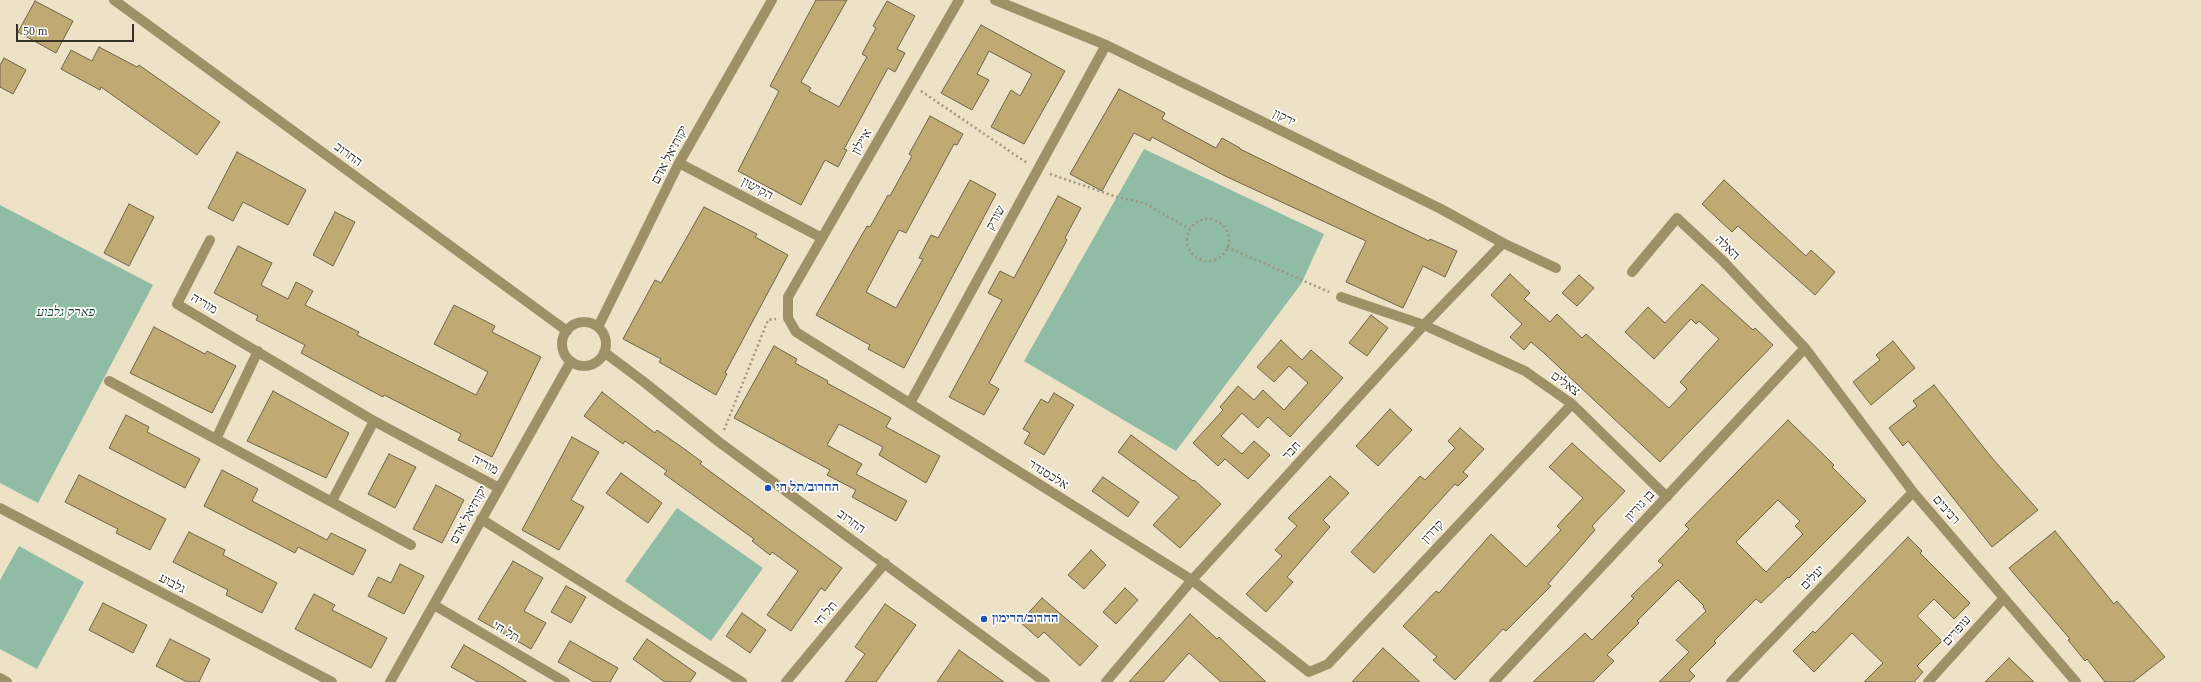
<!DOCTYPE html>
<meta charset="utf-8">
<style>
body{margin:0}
#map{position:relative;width:2201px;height:682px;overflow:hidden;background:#ede2c5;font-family:"Times New Roman",serif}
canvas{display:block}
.scale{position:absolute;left:16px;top:24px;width:118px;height:18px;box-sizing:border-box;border:2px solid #363227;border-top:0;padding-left:5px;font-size:12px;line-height:14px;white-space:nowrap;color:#363227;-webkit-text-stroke:3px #fff;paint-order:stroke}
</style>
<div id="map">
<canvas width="2201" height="682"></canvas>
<div class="scale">50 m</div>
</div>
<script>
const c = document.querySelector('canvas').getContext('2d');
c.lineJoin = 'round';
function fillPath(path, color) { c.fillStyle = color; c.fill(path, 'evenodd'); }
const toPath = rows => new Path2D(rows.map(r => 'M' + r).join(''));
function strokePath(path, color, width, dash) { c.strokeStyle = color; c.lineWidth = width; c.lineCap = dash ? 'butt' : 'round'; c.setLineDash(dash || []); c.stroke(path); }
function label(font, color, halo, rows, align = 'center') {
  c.font = font + ' "Times New Roman",Heebo,serif'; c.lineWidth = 3.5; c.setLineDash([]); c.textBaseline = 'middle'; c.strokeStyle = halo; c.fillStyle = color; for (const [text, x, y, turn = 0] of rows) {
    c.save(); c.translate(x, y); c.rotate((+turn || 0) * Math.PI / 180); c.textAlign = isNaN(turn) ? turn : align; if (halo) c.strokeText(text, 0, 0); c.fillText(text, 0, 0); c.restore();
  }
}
const green = toPath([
 [1144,149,1324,234,1301,284,1176,451,1024,361],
 [0,205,153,285,38,503,0,483],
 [677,508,763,568,711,641,625,581],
 [19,546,84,582,37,669,0,649,0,580]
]);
const building = toPath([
 [816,0,847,0,801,82,811,88,809,91,839,107,867,57,862,54,876,28,873,26,887,1,915,16,897,49,905,53,895,72,888,68,844,149,847,150,838,167,825,160,801,205,738,171,779,91,770,86,816,0],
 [35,1,73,21,56,53,18,32,35,1],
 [981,25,1065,71,1024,144,991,127,1011,90,1020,96,1032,74,989,51,977,74,989,80,972,110,941,93,981,25],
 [99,47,137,67,139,65,220,122,197,155,101,87,100,90,61,69,71,50,92,61,99,47],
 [4,58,26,70,13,94,0,87,0,65,4,58],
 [1119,89,1165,113,1162,119,1216,148,1222,138,1240,148,1240,149,1381,218,1429,241,1430,239,1457,251,1445,277,1423,266,1403,308,1346,282,1366,241,1225,176,1152,137,1150,141,1134,133,1102,191,1070,174,1119,89],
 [930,116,963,134,957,145,954,144,906,233,899,230,866,292,896,308,923,259,919,258,931,235,938,238,970,180,996,194,904,368,868,349,870,345,816,315,867,226,870,227,888,195,890,196,912,156,909,154,930,116],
 [237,152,306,190,288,225,243,202,233,221,208,208,237,152],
 [1724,180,1806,256,1811,250,1835,272,1815,295,1738,226,1732,232,1702,204,1724,180],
 [1058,196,1081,208,1065,238,1067,240,989,383,999,389,984,415,949,397,1002,300,988,293,1000,271,1014,278,1058,196],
 [129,204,154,217,129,266,104,253,129,204],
 [704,207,757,234,755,237,788,255,725,373,727,374,716,395,659,362,661,359,623,339,655,280,661,283,704,207],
 [335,212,355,222,333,266,313,255,335,212],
 [238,246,272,263,261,285,288,299,296,282,313,291,305,305,359,332,357,335,476,395,488,372,434,344,454,305,495,326,492,332,541,357,492,457,458,440,461,434,384,395,383,397,301,353,305,345,256,320,258,316,214,293,238,246],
 [1510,274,1530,293,1524,299,1550,322,1557,314,1582,338,1586,334,1669,408,1687,389,1680,382,1719,339,1699,321,1696,324,1691,319,1654,359,1625,332,1648,307,1665,323,1702,284,1753,330,1755,328,1773,345,1660,462,1544,353,1531,342,1524,350,1510,337,1522,324,1491,295,1510,274],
 [1579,275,1594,288,1577,306,1562,293,1579,275],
 [1371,315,1388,328,1367,356,1349,343,1371,315],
 [154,327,205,354,207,351,236,366,212,413,130,373,154,327],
 [1281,340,1302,360,1311,350,1343,378,1290,437,1268,417,1258,428,1242,413,1221,436,1242,454,1254,441,1270,455,1248,479,1225,459,1218,466,1193,443,1223,410,1220,407,1238,386,1254,400,1263,390,1284,410,1308,383,1289,366,1274,382,1257,367,1281,340],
 [1893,341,1915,368,1871,405,1853,382,1880,360,1876,355,1893,341],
 [774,346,797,359,795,363,828,381,827,383,891,418,886,427,940,456,926,483,879,455,883,447,839,424,827,445,862,464,856,474,907,501,896,521,852,497,856,490,827,475,830,470,734,418,774,346],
 [1934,385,1992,458,2038,510,1992,547,1908,441,1903,446,1889,428,1917,406,1913,401,1934,385],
 [273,391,349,433,326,478,247,441,273,391],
 [602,392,655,433,657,430,683,448,702,462,700,464,842,568,825,591,821,588,791,631,767,615,798,571,772,552,770,555,752,541,754,539,664,474,667,471,625,441,623,444,584,416,602,392],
 [1054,393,1074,405,1044,455,1024,443,1030,433,1023,429,1041,399,1048,403,1054,393],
 [1390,409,1412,430,1378,466,1356,446,1390,409],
 [126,415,149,427,147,432,200,459,185,488,109,448,126,415],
 [1788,420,1834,465,1832,467,1866,501,1789,578,1788,577,1761,603,1756,599,1714,641,1716,643,1689,670,1695,676,1689,682,1659,682,1689,652,1676,640,1706,611,1703,607,1704,606,1678,580,1637,621,1639,623,1607,655,1614,661,1593,682,1533,682,1585,633,1592,640,1634,598,1631,596,1663,565,1658,561,1689,529,1685,525,1788,420],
 [1778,500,1800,521,1795,526,1803,534,1766,572,1736,542,1778,500],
 [1460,428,1484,449,1463,472,1468,476,1458,486,1455,484,1374,573,1351,552,1420,476,1425,480,1455,448,1448,441,1460,428],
 [1131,435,1193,481,1194,480,1221,504,1180,548,1153,525,1179,497,1118,452,1131,435],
 [572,437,599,452,571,500,584,507,559,550,522,530,572,437],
 [1572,443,1625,491,1592,526,1595,530,1548,584,1551,586,1506,631,1503,629,1455,680,1433,660,1437,657,1403,626,1436,591,1439,593,1491,534,1526,567,1561,530,1557,526,1583,498,1549,467,1572,443],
 [389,454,416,467,395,508,368,494,389,454],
 [222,470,258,489,252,501,327,540,331,533,366,550,353,575,298,547,295,553,204,506,222,470],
 [621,473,662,503,648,523,606,493,621,473],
 [79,475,166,519,150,550,116,533,118,529,65,502,79,475],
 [1330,476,1349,493,1323,520,1330,527,1287,577,1293,582,1266,612,1246,594,1282,556,1275,550,1297,526,1288,518,1330,476],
 [1103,477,1139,502,1128,517,1092,491,1103,477],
 [436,485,464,500,442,543,413,529,436,485],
 [2055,531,2114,604,2117,601,2165,657,2133,682,2105,682,2087,659,2085,661,2068,640,2070,639,2009,568,2055,531],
 [189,532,225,550,223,555,277,583,262,613,226,595,228,590,173,562,189,532],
 [1908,537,1922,551,1920,553,1970,603,1954,619,1934,599,1917,616,1942,641,1917,666,1923,672,1914,682,1864,682,1883,663,1852,633,1814,672,1793,651,1813,631,1815,633,1908,537],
 [1091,550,1106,565,1084,589,1068,575,1091,550],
 [513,561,543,578,524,611,546,623,531,649,478,619,513,561],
 [400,564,424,576,404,614,368,596,378,577,391,583,400,564],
 [566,586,586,597,571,623,551,612,566,586],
 [1125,588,1138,600,1116,624,1103,612,1125,588],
 [314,594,335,605,332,610,387,638,371,668,295,629,314,594],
 [1042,598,1098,646,1080,666,1044,632,1038,638,1020,622,1042,598],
 [103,603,147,625,133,653,89,630,103,603],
 [885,604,916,625,876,682,845,682,865,654,855,647,885,604],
 [742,613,766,630,750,653,726,636,742,613],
 [1190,614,1217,639,1219,637,1266,682,1221,682,1189,653,1163,682,1129,682,1190,614],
 [170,639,210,659,199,682,187,682,156,666,170,639],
 [647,639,696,673,690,682,665,682,633,659,647,639],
 [570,641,618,668,610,682,594,682,558,662,570,641],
 [464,645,499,665,527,682,478,682,451,667,464,645],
 [1383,648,1420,682,1352,682,1383,648],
 [959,650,1004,682,937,682,959,650],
 [2009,658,2034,682,1985,682,2009,658]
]);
const path = toPath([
 [921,91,1027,163],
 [1050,174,1117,197,1144,203,1190,229],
 '1187 240a21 21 0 1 1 42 0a21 21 0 1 1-42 0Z',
 [1227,247,1329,292],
 [724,430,768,320,776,319]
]);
const minor = toPath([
 [114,0,567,331],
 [959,0,788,297,788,318,796,332,1192,580,1309,672,1328,664,1572,404],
 [995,0,1106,45,1441,209,1503,243,1556,268],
 [679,163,822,238],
 [210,240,177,304,374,421,499,488],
 [1632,272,1677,218,1723,261,1805,348,1913,492,2076,682],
 [1341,297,1424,325,1525,371,1572,404,1667,497],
 '562 344a22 22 0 1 1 44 0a22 22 0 1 1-44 0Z',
 [598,327,679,163,772,0],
 [604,352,644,382,719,442,1045,682],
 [109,381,411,545],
 [910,403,1106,45],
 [216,439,258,351],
 [332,501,374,421],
 [0,508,332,682],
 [481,519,742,682],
 [434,605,565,682],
 [0,678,7,682],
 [390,682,571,361],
 [786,682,885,563],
 [1106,682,1192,580,1424,325,1503,243],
 [1494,682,1805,348],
 [1731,682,1913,492],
 [1928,682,2004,598]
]);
const markers = [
 [768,488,4,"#1a4fb4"],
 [984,619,4,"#1a4fb4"]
];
const streetNames = [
 ["ירקון",1284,118,26],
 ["איילון",862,142,-60],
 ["החרוב",348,155,36],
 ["יקותיאל אדם",670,155,-62],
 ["הקישון",757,189,28],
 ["שורק",996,218,-61],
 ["האלה",1727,248,45],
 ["מוריה",204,304,31],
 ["צאלים",1565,384,36],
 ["חבר",1292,451,-48],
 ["מוריה",485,465,28],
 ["אלכסנדר",1048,475,32],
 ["בן גוריון",1640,506,-47],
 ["רביבים",1946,510,49],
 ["יקותיאל אדם",469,515,-61],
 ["החרוב",851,522,36],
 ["קדרון",1433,532,-47],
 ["יעלים",1813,578,-46],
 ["גלבוע",172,584,28],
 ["תל חי",826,614,-50],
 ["עופרים",1957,631,-48],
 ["תל חי",506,632,31]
];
const parkNames = [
 ["פארק גלבוע",66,313]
];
const transitNames = [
 ["החרוב/תל חי",776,488],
 ["החרוב/הרימון",992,619]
];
fillPath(green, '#90bba5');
fillPath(building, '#c0aa74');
strokePath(building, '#6e644b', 1);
strokePath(path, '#9e9681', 2.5, [2, 3]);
strokePath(minor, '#9f9167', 10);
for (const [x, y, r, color] of markers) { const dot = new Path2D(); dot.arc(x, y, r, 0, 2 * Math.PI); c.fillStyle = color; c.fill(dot); strokePath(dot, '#fff', 1.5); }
label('13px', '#363227', '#fff', streetNames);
label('italic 13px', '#184733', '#fff', parkNames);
label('bold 13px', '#164399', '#fff', transitNames, 'left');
</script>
